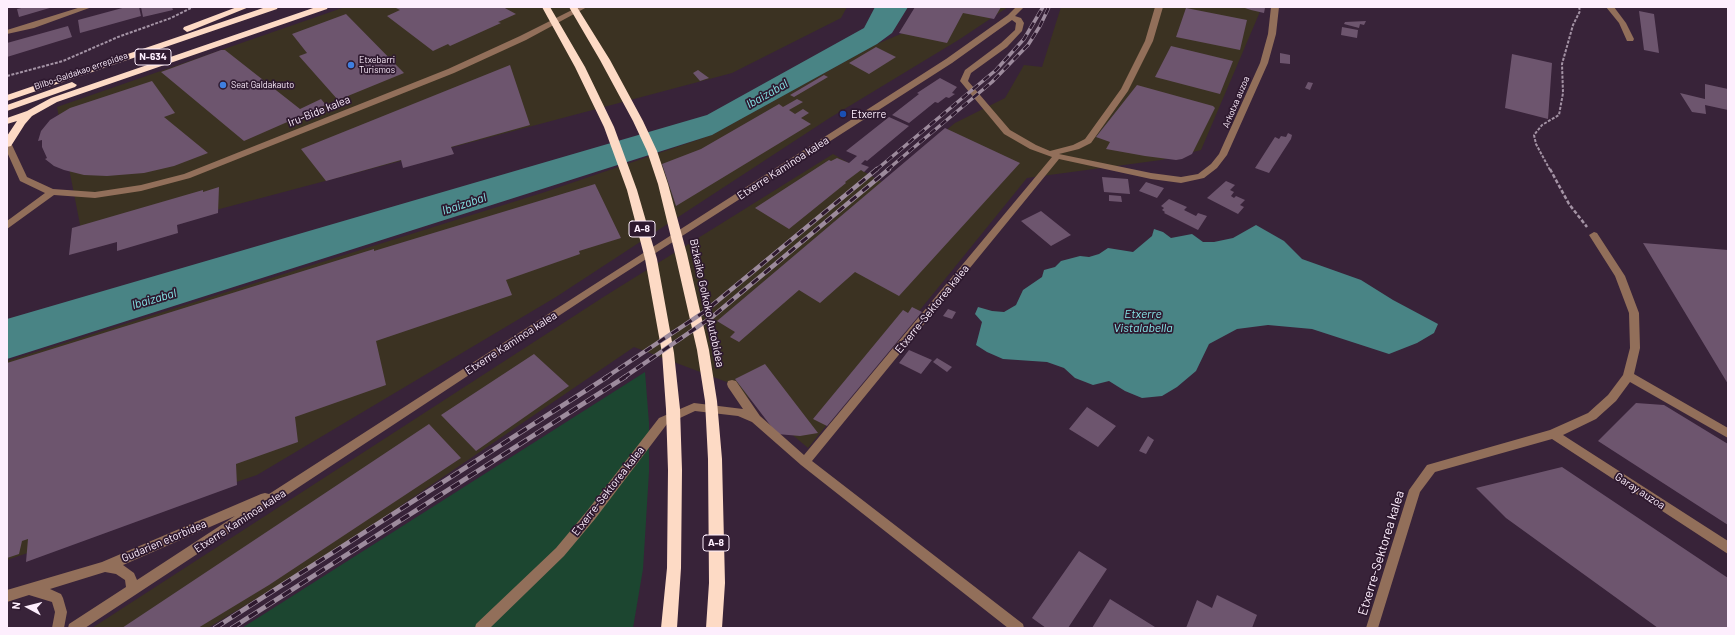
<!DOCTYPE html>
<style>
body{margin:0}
#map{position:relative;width:1735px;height:635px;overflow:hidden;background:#382339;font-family:Barlow,sans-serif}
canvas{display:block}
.frame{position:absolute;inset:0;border:8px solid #fdeefd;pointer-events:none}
.north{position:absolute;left:8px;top:587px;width:40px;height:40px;-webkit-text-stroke:3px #2e192f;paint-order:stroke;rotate:277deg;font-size:11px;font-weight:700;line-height:16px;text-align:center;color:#fdeefd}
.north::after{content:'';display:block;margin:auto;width:14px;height:18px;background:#fdeefd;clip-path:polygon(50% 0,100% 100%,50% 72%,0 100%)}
</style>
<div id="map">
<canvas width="1735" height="635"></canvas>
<div class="frame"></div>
<div class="north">N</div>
</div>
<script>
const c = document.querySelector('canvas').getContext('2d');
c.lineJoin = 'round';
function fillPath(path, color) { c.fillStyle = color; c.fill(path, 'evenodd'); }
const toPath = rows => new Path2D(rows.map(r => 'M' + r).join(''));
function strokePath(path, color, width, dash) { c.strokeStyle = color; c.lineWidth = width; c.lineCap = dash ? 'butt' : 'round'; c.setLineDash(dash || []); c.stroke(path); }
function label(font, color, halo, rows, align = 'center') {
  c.font = font + ' Barlow,sans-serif'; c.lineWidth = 3.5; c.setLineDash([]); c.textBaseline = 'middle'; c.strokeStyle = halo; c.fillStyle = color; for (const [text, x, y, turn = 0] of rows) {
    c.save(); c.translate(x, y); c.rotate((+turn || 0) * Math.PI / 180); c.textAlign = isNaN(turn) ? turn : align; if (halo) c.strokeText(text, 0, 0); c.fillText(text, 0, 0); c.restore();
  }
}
const industrial = toPath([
 [345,7,847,7,841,18,732,73,84,245,57,107],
 [924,7,1008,7,960,39,828,119,556,297,257,475,7,560,7,361,545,192,712,135,877,44,910,30],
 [1061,7,1262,7,1201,150,1161,160,1027,178,808,448,732,384,634,347,330,554,208,628,92,628,605,296,833,154,882,182,955,123,1005,98,1024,65,1042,67]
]);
const green = toPath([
 [645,372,649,423,649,472,643,569,633,628,242,628]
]);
const water = toPath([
 [875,7,908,7,892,33,877,44,712,135,7,359,7,319,707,115,864,28],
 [1256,225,1284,241,1302,259,1361,280,1393,300,1438,324,1434,333,1417,343,1389,354,1312,329,1268,325,1237,329,1209,344,1196,371,1177,387,1162,396,1142,398,1125,391,1109,381,1093,385,1075,378,1064,368,1047,362,1003,359,987,352,976,345,982,322,975,314,978,307,992,311,1004,312,1016,305,1023,290,1042,277,1044,270,1055,267,1061,261,1080,256,1089,257,1099,254,1108,248,1133,252,1152,236,1154,229,1163,232,1171,238,1192,234,1203,242,1214,242,1233,238]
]);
const building = toPath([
 [26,7,53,7,19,17,17,9],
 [126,7,139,7,141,16,80,33,78,20],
 [141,7,172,7,173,10,143,17],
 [398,7,503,7,516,14,498,22,501,23,450,46,448,44,433,51,387,16,400,10,396,8],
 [915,7,1001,7,994,19,963,13,947,43,899,33],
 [1242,7,1265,8,1264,13,1251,10],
 [1186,8,1247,20,1240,50,1176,37],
 [1639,11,1654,14,1659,53,1644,50],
 [346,14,404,73,338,100,299,56,307,53,292,34],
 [1366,21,1364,25,1360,24,1359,28,1344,24,1345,22],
 [68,26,72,37,7,57,7,43],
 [1342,27,1358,30,1357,38,1341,35],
 [1171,46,1233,61,1220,94,1155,77],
 [876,47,896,57,869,74,849,63],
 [221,50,225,50,300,109,321,99,326,105,244,141,161,72],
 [1280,53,1290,55,1290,64,1280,63],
 [1512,54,1552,63,1548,119,1505,108],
 [510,65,530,125,451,147,454,154,403,168,401,160,326,181,301,149],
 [698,70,709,78,700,81,693,73],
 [824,75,828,77,794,97,790,95],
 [940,78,957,87,952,93,955,94,949,98,946,97,938,103,935,102,909,123,892,115,919,94,917,93],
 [152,81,175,113,164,117,208,153,174,166,144,173,107,176,84,175,64,170,54,166,45,159,47,158,42,147,42,140,38,141,41,131,50,120,70,108],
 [1308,82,1313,83,1310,90,1305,88],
 [1705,84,1728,89,1728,110,1705,105,1706,114,1692,112,1680,93,1705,99],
 [1137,85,1213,106,1215,108,1192,154,1182,159,1176,160,1145,156,1106,149,1110,142,1096,137],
 [797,99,803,102,789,110,795,114,803,109,809,113,801,118,811,124,676,206,662,164,701,149,779,104,783,107],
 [889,117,909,126,867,161,865,160,861,164,869,167,864,172,861,170,845,182,846,183,789,229,755,208,829,160,831,161,837,158,849,163,857,156,846,151],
 [945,128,1020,163,899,296,855,272,820,303,799,290,739,342,730,337,735,332,717,321],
 [1288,133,1292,135,1291,139,1269,173,1255,168,1275,137,1279,139,1281,136,1286,137],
 [1102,177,1128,179,1130,194,1104,192],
 [1226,181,1235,185,1230,190,1234,192,1231,196,1234,198,1236,196,1245,200,1240,205,1244,207,1238,214,1207,198],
 [1146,182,1164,188,1157,198,1139,191],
 [595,184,621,238,579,251,580,254,506,280,512,295,376,341,386,385,295,417,298,442,236,464,237,485,26,562,28,539,22,541,19,554,7,558,7,363,374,249,374,251],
 [219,187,218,213,177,225,178,233,117,251,117,242,69,255,72,228,203,190,203,192],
 [1109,195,1121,196,1122,202,1109,201],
 [1169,199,1187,207,1184,210,1196,216,1198,213,1207,216,1198,230,1164,213,1165,212,1162,210,1164,208,1161,206],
 [1041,211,1071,235,1051,246,1021,221],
 [1643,243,1728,250,1728,384],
 [912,307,922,312,827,426,813,419,903,310,908,313],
 [948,309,956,312,952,319,943,316],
 [909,350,932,360,921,374,899,363],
 [534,354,569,386,476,451,441,415],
 [937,358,952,367,947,372,933,362],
 [765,364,818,433,800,436,777,434,735,379],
 [1636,403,1664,405,1728,444,1728,525,1598,441],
 [1087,407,1116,426,1098,447,1069,429],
 [429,424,461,458,269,585,198,628,122,628],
 [1148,436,1154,440,1146,454,1139,451],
 [1562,467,1728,578,1728,628,1658,628,1506,518,1476,488],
 [1079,551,1107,569,1068,628,1046,628,1032,618],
 [1217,595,1257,615,1252,628,1186,628,1197,600,1212,608],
 [1110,599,1155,627,1154,628,1092,628]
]);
const pathFar1 = toPath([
 [7,76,63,61,118,37,171,18,193,7],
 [1550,170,1536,144,1534,135,1542,125,1559,115,1563,93,1562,64,1573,25,1580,11,1579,7]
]);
const path = toPath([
 [1550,169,1569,204,1587,227]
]);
const minor = toPath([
 [81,7,92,7,34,28,7,34,7,30,81,7],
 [578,7,587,7,526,40,454,73,190,178,141,191,95,198,54,195,7,229,7,221,45,193,20,181,7,152,7,143,12,145,27,177,53,189,95,192,141,185,184,174,448,69,520,36,578,7],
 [1016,7,1024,7,1015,16,1021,18,1024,23,1022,31,1007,47,971,73,968,81,1010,130,1036,145,1050,151,1073,145,1085,139,1121,89,1145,41,1155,7,1163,7,1153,41,1128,91,1091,143,1079,149,1059,154,1151,173,1181,177,1198,174,1211,164,1219,154,1260,63,1268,34,1271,7,1279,7,1276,34,1268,63,1227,155,1217,168,1204,178,1181,183,1151,179,1059,159,812,461,1023,624,1024,628,1008,628,801,465,752,422,738,416,695,411,667,424,595,519,564,556,490,628,475,628,476,624,556,548,587,511,659,418,694,403,743,409,728,387,727,384,728,381,732,380,736,381,760,416,804,455,1052,157,1030,149,1004,134,960,81,965,70,1001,43,1015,30,1016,23,1012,20,952,63,601,288,85,628,68,628,69,624,126,587,125,580,116,574,105,572,50,589,61,594,63,598,67,612,64,628,52,628,55,612,52,602,29,595,7,602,7,590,102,562,261,494,265,493,269,494,595,284,946,59,1008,15,1016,7],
 [235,516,137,580,134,573,123,565,235,516],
 [1606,7,1614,7,1626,23,1634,39,1633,41,1627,41,1619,23,1606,7],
 [1594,232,1597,233,1625,276,1639,313,1640,348,1634,374,1728,428,1728,438,1630,382,1616,401,1596,419,1563,435,1728,541,1728,554,1552,439,1435,472,1420,492,1378,628,1366,628,1409,490,1427,465,1550,430,1588,413,1608,395,1623,375,1630,348,1629,313,1615,276,1589,235,1594,232]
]);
const highway = toPath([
 [237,7,249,7,190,31,187,32,183,29,184,27,237,7],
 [266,7,278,7,277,9,7,101,7,95,266,7],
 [316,7,328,7,327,9,57,102,32,116,25,124,11,146,7,147,7,136,17,121,7,124,7,118,27,111,51,98,316,7],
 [542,7,550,7,585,67,614,127,637,190,657,259,674,353,680,409,682,470,681,568,677,628,661,628,667,568,668,470,666,409,662,353,645,259,627,190,604,127,575,67,542,7],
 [569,7,577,7,610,60,643,121,657,151,668,184,687,254,709,350,717,401,722,459,725,583,722,628,706,628,709,583,708,459,705,401,697,350,675,254,658,184,647,151,633,121,600,60,569,7],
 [72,82,77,85,75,87,7,111,7,105,72,82]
]);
const railFar2 = toPath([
 [876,170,996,70,1024,39,1043,7],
 [887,170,992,82,1028,45,1040,26,1049,7]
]);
const railFar1 = toPath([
 [605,378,704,312,877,169],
 [623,378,712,317,889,169]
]);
const rail = toPath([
 [215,628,607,377],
 [232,628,625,377]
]);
const markers = [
 [351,65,4,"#3f7fe0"],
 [223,85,4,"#3f7fe0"],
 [843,114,4,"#1a4fb4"]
];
const farPoinames = [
 ["Etxebarri",359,60],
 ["Turismos",359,70],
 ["Seat Galdakauto",231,85]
];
const farStreetnames = [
 ["Bilbo-Galdakao errepidea",81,71,-19],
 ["Arkotxa auzoa",1236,102,-67]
];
const shields = [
 [153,57,36],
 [642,229,26],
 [716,543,26]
];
const shieldNames = [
 ["N-634",153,57],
 ["A-8",642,229],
 ["A-8",716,543]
];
const streetNames = [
 ["Iru-Bide kalea",319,111,-22],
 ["Etxerre Kaminoa kalea",783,168,-33],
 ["Bizkaiko Golkoko Autobidea",707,303,78],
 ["Etxerre-Sektorea kalea",932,309,-51],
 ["Etxerre Kaminoa kalea",511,343,-33],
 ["Etxerre-Sektorea kalea",608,491,-52],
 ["Garay auzoa",1640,491,33],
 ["Etxerre Kaminoa kalea",240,521,-33],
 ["Gudarien etorbidea",164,541,-23]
];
const poiNames = [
 ["Etxerre",851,114]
];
const waterNames = [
 ["Ibaizabal",767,94,-30],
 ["Ibaizabal",464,204,-18],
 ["Ibaizabal",154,299,-16],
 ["Etxerre",1143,314],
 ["Vistalabella",1143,328]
];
const nearStreetnames = [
 ["Etxerre-Sektorea kalea",1381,553,-73]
];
fillPath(industrial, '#3b3222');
fillPath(green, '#1c4630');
fillPath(water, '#498485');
fillPath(building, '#6d556e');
strokePath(pathFar1, '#a493a5', 2, [3, 1.5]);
strokePath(path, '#a493a5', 2.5, [4, 2]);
fillPath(minor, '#926f5a');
fillPath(highway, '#fddac5');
strokePath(railFar2, '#9d8b9d', 3.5);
strokePath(railFar1, '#9d8b9d', 4.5);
strokePath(rail, '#9d8b9d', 5);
strokePath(railFar2, '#2e192f', 2.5, [7]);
strokePath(railFar1, '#2e192f', 3, [8]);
strokePath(rail, '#2e192f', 3.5, [10]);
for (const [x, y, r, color] of markers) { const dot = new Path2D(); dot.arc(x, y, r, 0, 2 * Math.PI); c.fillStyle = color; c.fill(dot); strokePath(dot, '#2e192f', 1.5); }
label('9px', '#fdeefd', '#2e192f', farPoinames, 'left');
label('9px', '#fdeefd', '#2e192f', farStreetnames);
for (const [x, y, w] of shields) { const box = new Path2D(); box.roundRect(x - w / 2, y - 8, w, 16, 3); c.fillStyle = '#2e192f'; c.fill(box); strokePath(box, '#fdeefd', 1); }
label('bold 10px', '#fdeefd', null, shieldNames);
label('11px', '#fdeefd', '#2e192f', streetNames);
label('11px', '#fdeefd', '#2e192f', poiNames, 'left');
label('italic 12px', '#86e7e8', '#2e192f', waterNames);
label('13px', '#fdeefd', '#2e192f', nearStreetnames);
</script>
